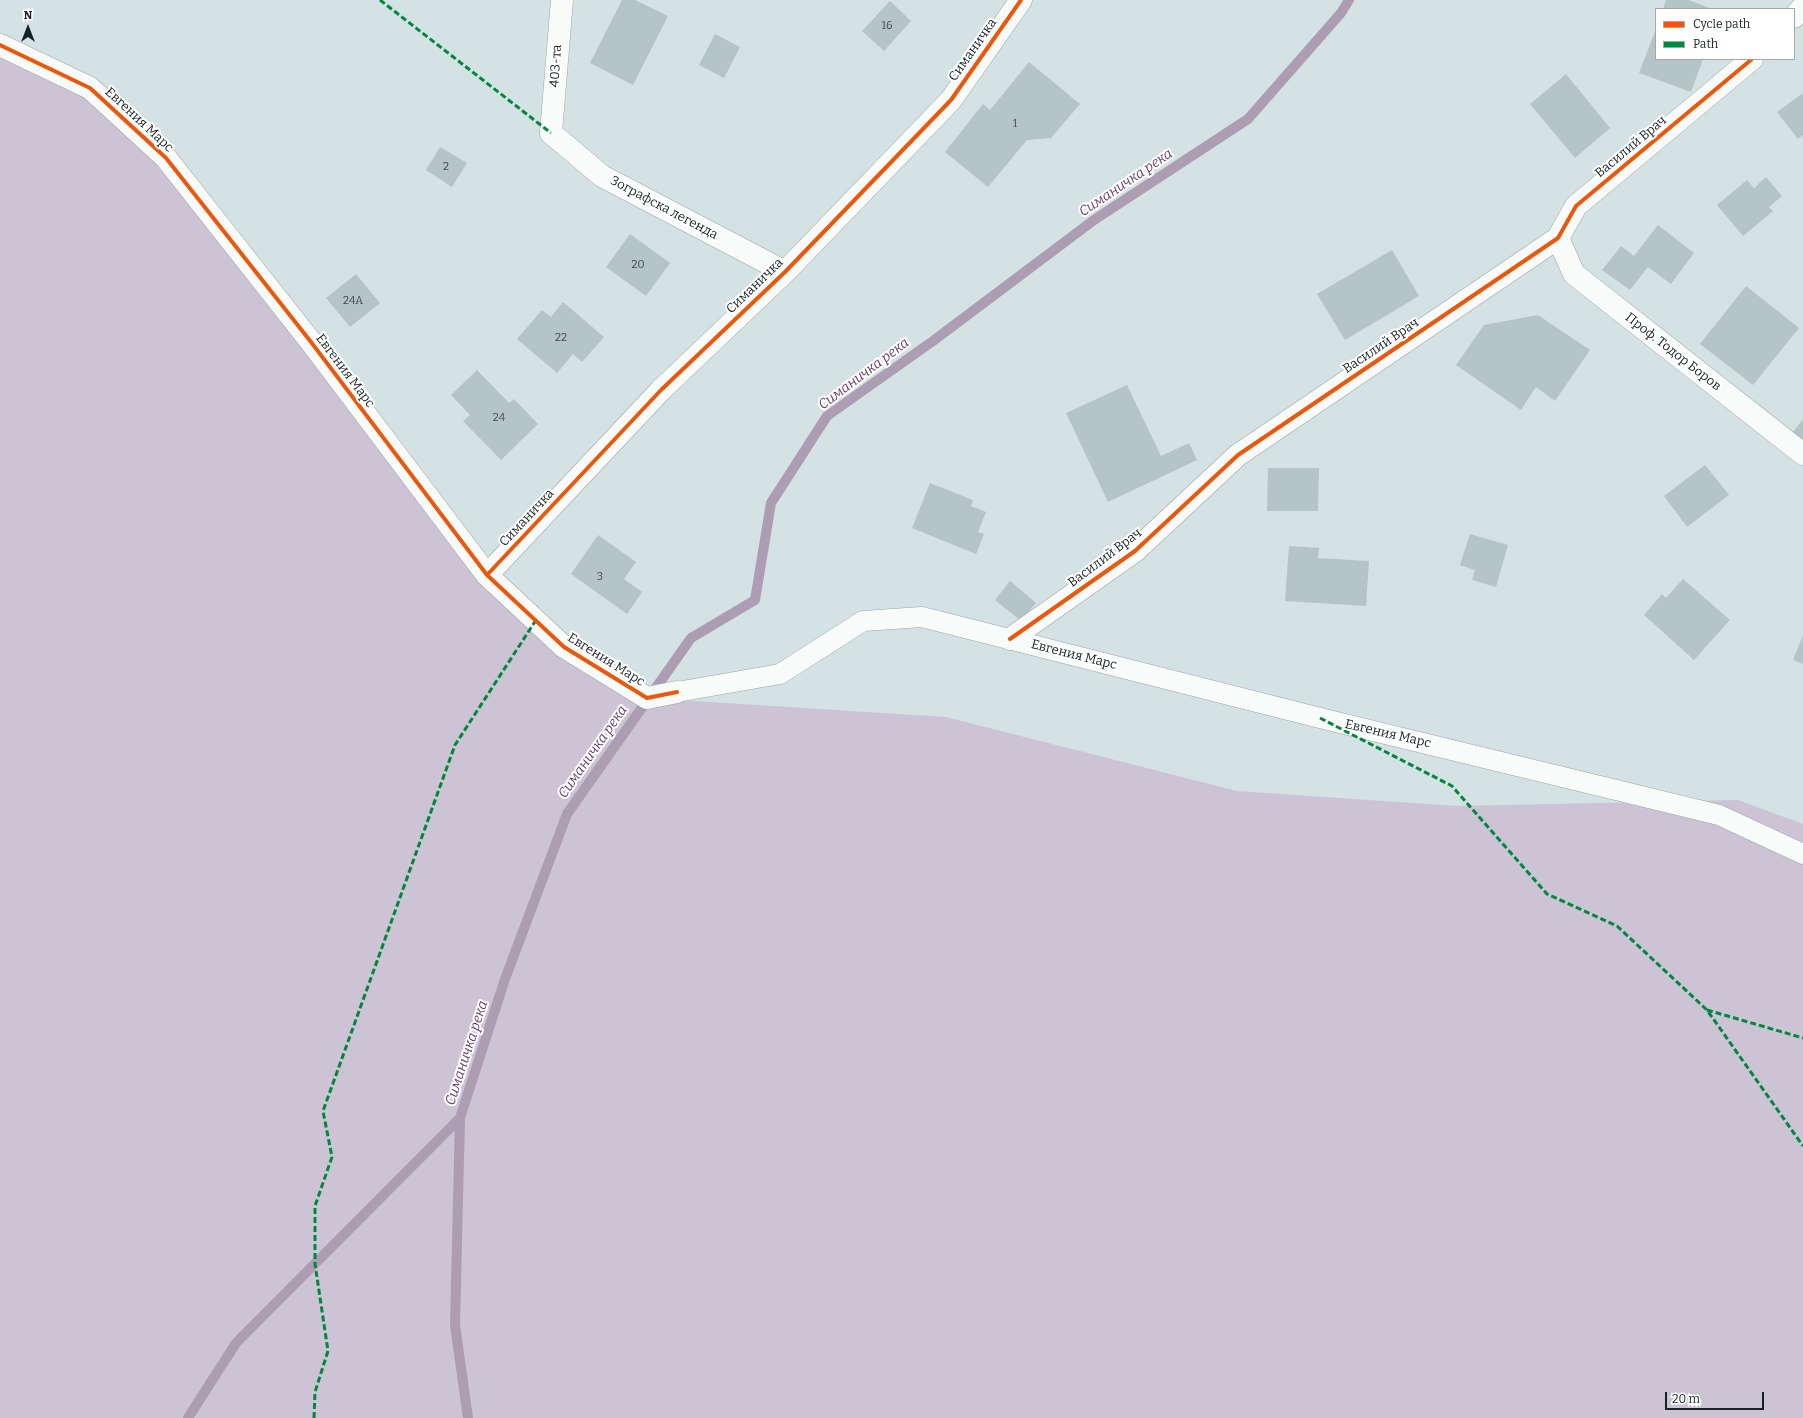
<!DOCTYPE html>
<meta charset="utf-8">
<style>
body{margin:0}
#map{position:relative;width:1803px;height:1418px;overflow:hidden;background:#d4e2e4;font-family:Bitter,serif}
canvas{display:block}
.legend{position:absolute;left:1655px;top:8px;width:140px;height:52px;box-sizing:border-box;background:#fff;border:1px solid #a3a7a7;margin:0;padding:5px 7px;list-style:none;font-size:12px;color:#182223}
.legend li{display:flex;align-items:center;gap:8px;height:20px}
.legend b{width:20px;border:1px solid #a3a7a7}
.north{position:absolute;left:8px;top:8px;width:40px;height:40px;-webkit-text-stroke:3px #fff;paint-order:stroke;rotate:0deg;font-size:11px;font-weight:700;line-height:16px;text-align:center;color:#182223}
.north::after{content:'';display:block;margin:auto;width:14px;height:18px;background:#182223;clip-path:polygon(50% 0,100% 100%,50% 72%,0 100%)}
.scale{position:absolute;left:1665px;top:1392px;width:99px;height:18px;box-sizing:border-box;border:2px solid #182223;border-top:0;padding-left:5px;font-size:12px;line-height:14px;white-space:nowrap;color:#182223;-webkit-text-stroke:3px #fff;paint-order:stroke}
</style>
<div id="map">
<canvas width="1803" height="1418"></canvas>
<ul class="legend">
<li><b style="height:5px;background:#e8590c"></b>Cycle path</li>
<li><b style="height:5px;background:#00873e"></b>Path</li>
</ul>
<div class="north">N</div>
<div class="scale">20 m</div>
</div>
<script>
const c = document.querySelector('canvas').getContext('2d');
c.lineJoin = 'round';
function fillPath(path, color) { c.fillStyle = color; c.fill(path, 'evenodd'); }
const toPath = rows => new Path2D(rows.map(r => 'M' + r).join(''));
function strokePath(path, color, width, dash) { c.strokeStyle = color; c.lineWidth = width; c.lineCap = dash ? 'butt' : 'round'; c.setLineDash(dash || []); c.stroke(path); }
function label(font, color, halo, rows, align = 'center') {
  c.font = font + ' Bitter,serif'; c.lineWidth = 4; c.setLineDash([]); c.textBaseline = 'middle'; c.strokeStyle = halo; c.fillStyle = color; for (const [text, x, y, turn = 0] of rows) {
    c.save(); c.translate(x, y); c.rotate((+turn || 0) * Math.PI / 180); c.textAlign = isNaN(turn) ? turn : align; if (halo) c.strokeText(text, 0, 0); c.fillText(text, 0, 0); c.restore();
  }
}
const green = toPath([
 [0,45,90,88,166,158,487,575,647,698,946,717,1237,791,1457,806,1738,800,1803,824,1803,1418,0,1418]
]);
const stream = toPath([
 [188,1418,236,1343,460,1118],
 [468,1418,455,1325,460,1118,505,979,567,814,691,638,755,600,771,503,827,416,933,341,1094,220,1248,119,1341,13,1349,0]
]);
const building = toPath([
 [622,0,635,0,668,16,633,85,590,63],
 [1666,0,1689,0,1712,9,1663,9],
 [890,1,911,21,884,51,862,31],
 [1656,29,1656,59,1703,59,1691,92,1639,73],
 [715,34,740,47,724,78,699,65],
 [1029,62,1080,104,1051,138,1027,140,988,187,945,152,983,104,990,110],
 [1566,74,1610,128,1575,158,1530,104],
 [1803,93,1803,135,1798,139,1777,112],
 [440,147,467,163,452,187,426,170],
 [1766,177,1782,196,1769,207,1773,211,1743,236,1717,205,1747,180,1754,188],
 [1658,225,1694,253,1671,284,1648,267,1630,290,1602,270,1621,246,1634,256],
 [630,234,670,263,646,296,606,267],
 [1392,250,1419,296,1345,340,1317,294],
 [356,274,380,303,350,327,326,298],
 [1746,286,1799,328,1753,385,1700,344],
 [563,302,604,337,582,362,573,354,557,373,517,339,542,310,551,317],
 [1538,315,1590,350,1555,401,1536,387,1521,410,1456,365,1484,325],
 [477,370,509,403,514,399,538,424,501,460,463,421,470,415,451,395],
 [1127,385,1161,456,1189,443,1197,460,1108,502,1066,413],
 [1803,419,1803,440,1793,432],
 [1705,465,1729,495,1687,527,1664,496],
 [1268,468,1319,468,1318,511,1267,511],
 [930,483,973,500,971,506,986,512,978,532,984,534,976,554,912,528],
 [1470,534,1508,545,1496,587,1472,580,1475,570,1460,565],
 [598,535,636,562,624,579,642,592,627,614,571,574],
 [1289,546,1319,548,1318,558,1369,561,1366,606,1285,601],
 [1683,579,1730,620,1694,660,1644,615,1662,594,1666,598],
 [1010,581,1036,603,1021,621,995,600],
 [1803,635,1803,664,1793,660]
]);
const service = toPath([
 [677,692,780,674,863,621,922,617,1320,718,1719,815,1803,854]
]);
const minor = toPath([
 [562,0,551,133,602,176,785,272],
 [1794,17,1803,7],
 [0,45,90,88,166,158,311,342,487,575,564,647,647,698,677,692],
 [1558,238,1574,274,1803,454],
 [487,575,661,390,785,272,951,100,1021,0],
 [1010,639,1135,551,1238,455,1558,238,1576,206,1752,59]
]);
const quiet = toPath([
 [380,0,551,133],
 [1320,718,1452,786,1547,894,1617,926,1707,1010,1803,1146],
 [1707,1010,1803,1038],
 [314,1418,315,1392,328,1351,315,1264,315,1206,332,1157,323,1111,455,745,536,620]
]);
const cycleway = toPath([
 [0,45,90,88,166,158,311,342,487,575,564,647,647,698,677,692],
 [487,575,661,390,785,272,951,100,1021,0],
 [1010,639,1135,551,1238,455,1558,238,1576,206,1752,59]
]);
const numberNames = [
 ["16",887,26],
 ["1",1015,124],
 ["2",446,167],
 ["20",638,265],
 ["24А",353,301],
 ["22",561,338],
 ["24",499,418],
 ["3",600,577]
];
const streetNames = [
 ["Симаничка",973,50,-55],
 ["403-та",556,66,-86],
 ["Евгения Марс",139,120,43],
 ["Василий Врач",1631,147,-40],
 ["Зографска легенда",664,208,28],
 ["Симаничка",755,286,-44],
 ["Василий Врач",1381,346,-34],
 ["Проф. Тодор Боров",1673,352,38],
 ["Евгения Марс",345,371,53],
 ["Симаничка",527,518,-47],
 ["Василий Врач",1105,558,-37],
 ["Евгения Марс",1074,655,14],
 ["Евгения Марс",606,660,32],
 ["Евгения Марс",1388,734,13]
];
const waterNames = [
 ["Симаничка река",1126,183,-34],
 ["Симаничка река",864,374,-37],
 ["Симаничка река",593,752,-55],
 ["Симаничка река",467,1053,-72]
];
fillPath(green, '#ccc4d4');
strokePath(stream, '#ac9db2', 10);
fillPath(building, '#b5c4c6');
strokePath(service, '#9ba6a7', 21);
strokePath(minor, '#9ba6a7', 23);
strokePath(service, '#f9fbfb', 20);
strokePath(minor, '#f9fbfb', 22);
strokePath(quiet, '#00873e', 3, [6, 3]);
strokePath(cycleway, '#e8590c', 4);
label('11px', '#3f4a4c', null, numberNames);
label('13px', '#182223', '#fff', streetNames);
label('italic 14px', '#69416b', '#fff', waterNames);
</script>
